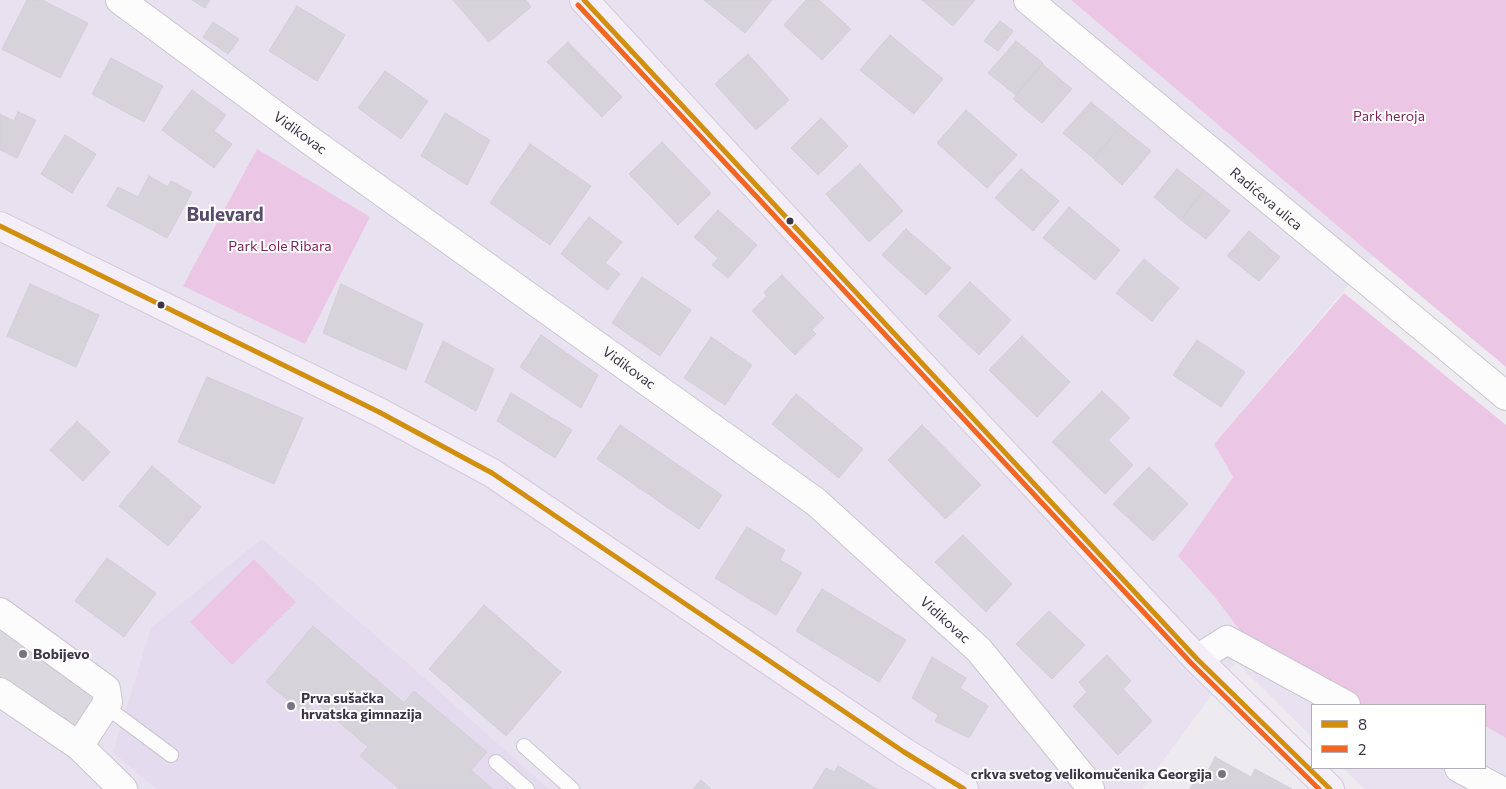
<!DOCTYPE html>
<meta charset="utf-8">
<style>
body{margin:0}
#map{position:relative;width:1506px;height:789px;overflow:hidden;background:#edeaf0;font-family:Commissioner,sans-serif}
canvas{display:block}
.legend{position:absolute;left:1311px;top:704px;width:175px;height:65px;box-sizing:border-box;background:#fff;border:1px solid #b1aeb5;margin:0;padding:6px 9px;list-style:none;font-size:15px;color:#3c3447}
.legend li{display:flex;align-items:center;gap:10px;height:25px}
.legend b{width:25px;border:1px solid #b1aeb5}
</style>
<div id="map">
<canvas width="1506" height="789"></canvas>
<ul class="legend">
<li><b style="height:6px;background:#d28f0e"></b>8</li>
<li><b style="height:6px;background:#f26522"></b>2</li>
</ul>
</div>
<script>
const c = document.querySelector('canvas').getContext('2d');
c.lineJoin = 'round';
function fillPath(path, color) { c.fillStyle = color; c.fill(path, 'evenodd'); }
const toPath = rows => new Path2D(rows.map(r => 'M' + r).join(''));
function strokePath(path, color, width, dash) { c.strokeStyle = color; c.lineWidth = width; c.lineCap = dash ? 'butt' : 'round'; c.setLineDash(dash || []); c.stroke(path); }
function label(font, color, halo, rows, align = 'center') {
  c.font = font + ' Commissioner,sans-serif'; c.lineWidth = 4; c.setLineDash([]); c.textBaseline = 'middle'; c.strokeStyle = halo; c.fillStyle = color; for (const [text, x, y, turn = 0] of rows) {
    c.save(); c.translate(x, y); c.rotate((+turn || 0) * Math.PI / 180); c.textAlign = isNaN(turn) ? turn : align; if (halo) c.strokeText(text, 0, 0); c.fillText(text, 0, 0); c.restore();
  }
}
const residential = toPath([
 [0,0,1071,0,1373,256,1214,444,1233,477,1178,556,1214,596,1250,644,1363,705,1312,705,1312,737,1236,662,1142,789,0,789],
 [1485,726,1506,738,1506,789,1365,789,1343,768,1485,768]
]);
const education = toPath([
 [262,539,404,660,548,789,156,789,113,752,151,628]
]);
const green = toPath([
 [1071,0,1506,0,1506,367,1373,256],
 [257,149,370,217,305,344,183,286],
 [1344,293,1506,425,1506,738,1485,726,1485,705,1363,705,1250,644,1214,596,1178,556,1233,477,1214,444],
 [254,559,296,602,232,665,190,622]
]);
const parking = toPath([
 [0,621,105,694,77,739,0,686]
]);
const building = toPath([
 [27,0,42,0,88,23,60,78,2,49,27,0],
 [192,0,210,0,205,8,192,0],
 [453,0,526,0,531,7,489,42,453,0],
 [704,0,772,0,745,33,704,0],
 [806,0,819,0,851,29,822,60,784,25,806,0],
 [922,0,975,0,953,26,922,0],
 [297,6,345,35,317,81,269,51,297,6],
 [1000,21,1013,31,998,51,984,41,1000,21],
 [213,22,239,39,228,54,203,37,213,22],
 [890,35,943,79,914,114,860,70,890,35],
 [1016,41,1043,63,1016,95,988,73,1016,41],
 [568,42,622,97,602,117,547,62,568,42],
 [748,54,789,100,756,130,715,84,748,54],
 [111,58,163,86,144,122,92,94,111,58],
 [1042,64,1072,89,1042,123,1013,99,1042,64],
 [385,71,428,101,401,139,358,108,385,71],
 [192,90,226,115,214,131,232,144,214,168,162,130,192,90],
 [1091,102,1121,127,1093,158,1063,133,1091,102],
 [966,110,1017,155,987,188,937,143,966,110],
 [18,112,36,120,17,158,0,150,0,114,14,121,18,112],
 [445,113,490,140,467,185,421,156,445,113],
 [821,118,848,146,818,175,791,148,821,118],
 [1121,127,1151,151,1122,185,1093,158,1121,127],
 [65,135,96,154,72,193,41,174,65,135],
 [662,142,711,193,678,225,629,174,662,142],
 [530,144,591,186,550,245,490,203,530,144],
 [860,164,903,211,869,242,826,194,860,164],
 [1021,169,1059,201,1033,231,995,198,1021,169],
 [1177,169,1204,190,1181,220,1154,197,1177,169],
 [149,176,168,187,171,181,192,192,167,238,107,206,118,187,138,197,149,176],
 [1204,190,1230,211,1206,239,1181,220,1204,190],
 [1069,207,1120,250,1095,280,1043,238,1069,207],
 [718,210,757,245,728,278,712,265,718,258,694,237,718,210],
 [589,217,622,242,605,263,620,274,607,290,561,254,589,217],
 [906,229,951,268,926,295,882,255,906,229],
 [1249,231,1280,257,1259,281,1227,256,1249,231],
 [1144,259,1179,288,1152,321,1116,293,1144,259],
 [782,275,824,318,812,330,816,334,795,355,752,311,767,296,764,292,782,275],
 [642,277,691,310,660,356,612,323,642,277],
 [970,282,1011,320,979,355,938,316,970,282],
 [30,284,99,315,76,367,7,336,30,284],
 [341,284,423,324,406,370,323,333,341,284],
 [541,335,598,375,581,408,520,367,541,335],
 [1022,336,1070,382,1037,417,989,370,1022,336],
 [711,337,752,365,725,405,684,378,711,337],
 [1197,340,1245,372,1221,407,1173,375,1197,340],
 [443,341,494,369,476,411,425,382,443,341],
 [207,377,303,418,274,484,178,442,207,377],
 [1102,391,1130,418,1108,440,1133,465,1105,494,1052,442,1102,391],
 [511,393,572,430,555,458,497,421,511,393],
 [796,394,863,449,839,478,772,424,796,394],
 [77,421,110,452,83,481,50,450,77,421],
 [620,425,722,495,699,529,597,459,620,425],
 [922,425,981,485,945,519,888,460,922,425],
 [152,466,201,507,168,546,119,506,152,466],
 [1149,467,1188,504,1153,541,1113,504,1149,467],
 [747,527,785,550,780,560,802,573,776,615,715,578,747,527],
 [963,535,1012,584,986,612,935,562,963,535],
 [107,558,156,593,124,637,75,601,107,558],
 [822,589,906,640,879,682,796,631,822,589],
 [484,605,561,672,506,736,429,669,484,605],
 [1049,611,1085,645,1052,679,1016,644,1049,611],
 [313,626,404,703,414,691,487,752,471,770,493,789,400,789,360,756,368,747,314,701,304,714,266,682,313,626],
 [1107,655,1131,681,1123,689,1152,721,1118,755,1073,706,1087,692,1079,682,1107,655],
 [932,657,966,678,960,688,988,706,969,738,935,721,938,715,912,698,932,657],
 [1215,757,1251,777,1255,769,1292,789,1190,789,1201,767,1208,771,1215,757],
 [838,766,872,786,877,789,813,789,826,768,834,772,838,766],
 [701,780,711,789,693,789,701,780]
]);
const lane = toPath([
 [105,706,171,755],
 [524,746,572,789],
 [496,762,527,789]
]);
const street = toPath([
 [120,0,308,139,816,502,979,650,1085,780,1090,789],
 [1028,0,1506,396],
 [0,612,106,689,108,702,79,746],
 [1197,659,1227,640,1346,705],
 [0,692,79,746,123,789],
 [1459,768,1498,789]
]);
const secondary = toPath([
 [584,0,847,285,1197,659,1330,789],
 [0,226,379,412,492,473,904,752,964,789]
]);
const bus1 = toPath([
 [584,0,1197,659,1330,789],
 [0,226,379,412,492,473,904,752,964,789]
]);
const bus2 = toPath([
 [578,5,1192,664,1319,789]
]);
const markers = [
 [790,221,4.5,"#3c3447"],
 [161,305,4.5,"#3c3447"],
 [23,654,5,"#7a7482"],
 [291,706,5,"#7a7482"],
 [1222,774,5,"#7a7482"]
];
const parkNames = [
 ["Park heroja",1389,116],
 ["Park Lole Ribara",280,246]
];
const streetNames = [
 ["Vidikovac",300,133,36],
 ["Radićeva ulica",1266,199,40],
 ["Vidikovac",629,368,36],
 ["Vidikovac",945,620,42]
];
const poiNames = [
 ["Bobijevo",33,654],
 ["Prva sušačka",301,698],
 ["hrvatska gimnazija",301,714],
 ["crkva svetog velikomučenika Georgija",1212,774,"right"]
];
const districtNames = [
 ["Bulevard",225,215]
];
fillPath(residential, '#e8e1ef');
fillPath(education, '#e5dbef');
fillPath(green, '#ecc7e5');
fillPath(parking, '#dcd8e0');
fillPath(building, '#d7d3db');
strokePath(building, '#d3cfd9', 1);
strokePath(lane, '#cbc6cf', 16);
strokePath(street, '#cbc6cf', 30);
strokePath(secondary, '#d4cbdc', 30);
strokePath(lane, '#fcfcfd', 14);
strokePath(street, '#fcfcfd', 28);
strokePath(secondary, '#f3eef7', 28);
strokePath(bus1, '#d28f0e', 5);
strokePath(bus2, '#f26522', 5);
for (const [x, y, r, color] of markers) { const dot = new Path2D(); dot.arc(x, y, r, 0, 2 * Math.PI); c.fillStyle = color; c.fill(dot); strokePath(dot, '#fff', 2); }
label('14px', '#7d2359', '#fff', parkNames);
label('14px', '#3c3447', '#fff', streetNames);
label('bold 14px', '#3c3447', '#fff', poiNames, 'left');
label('bold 19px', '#574b6b', '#fff', districtNames);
</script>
